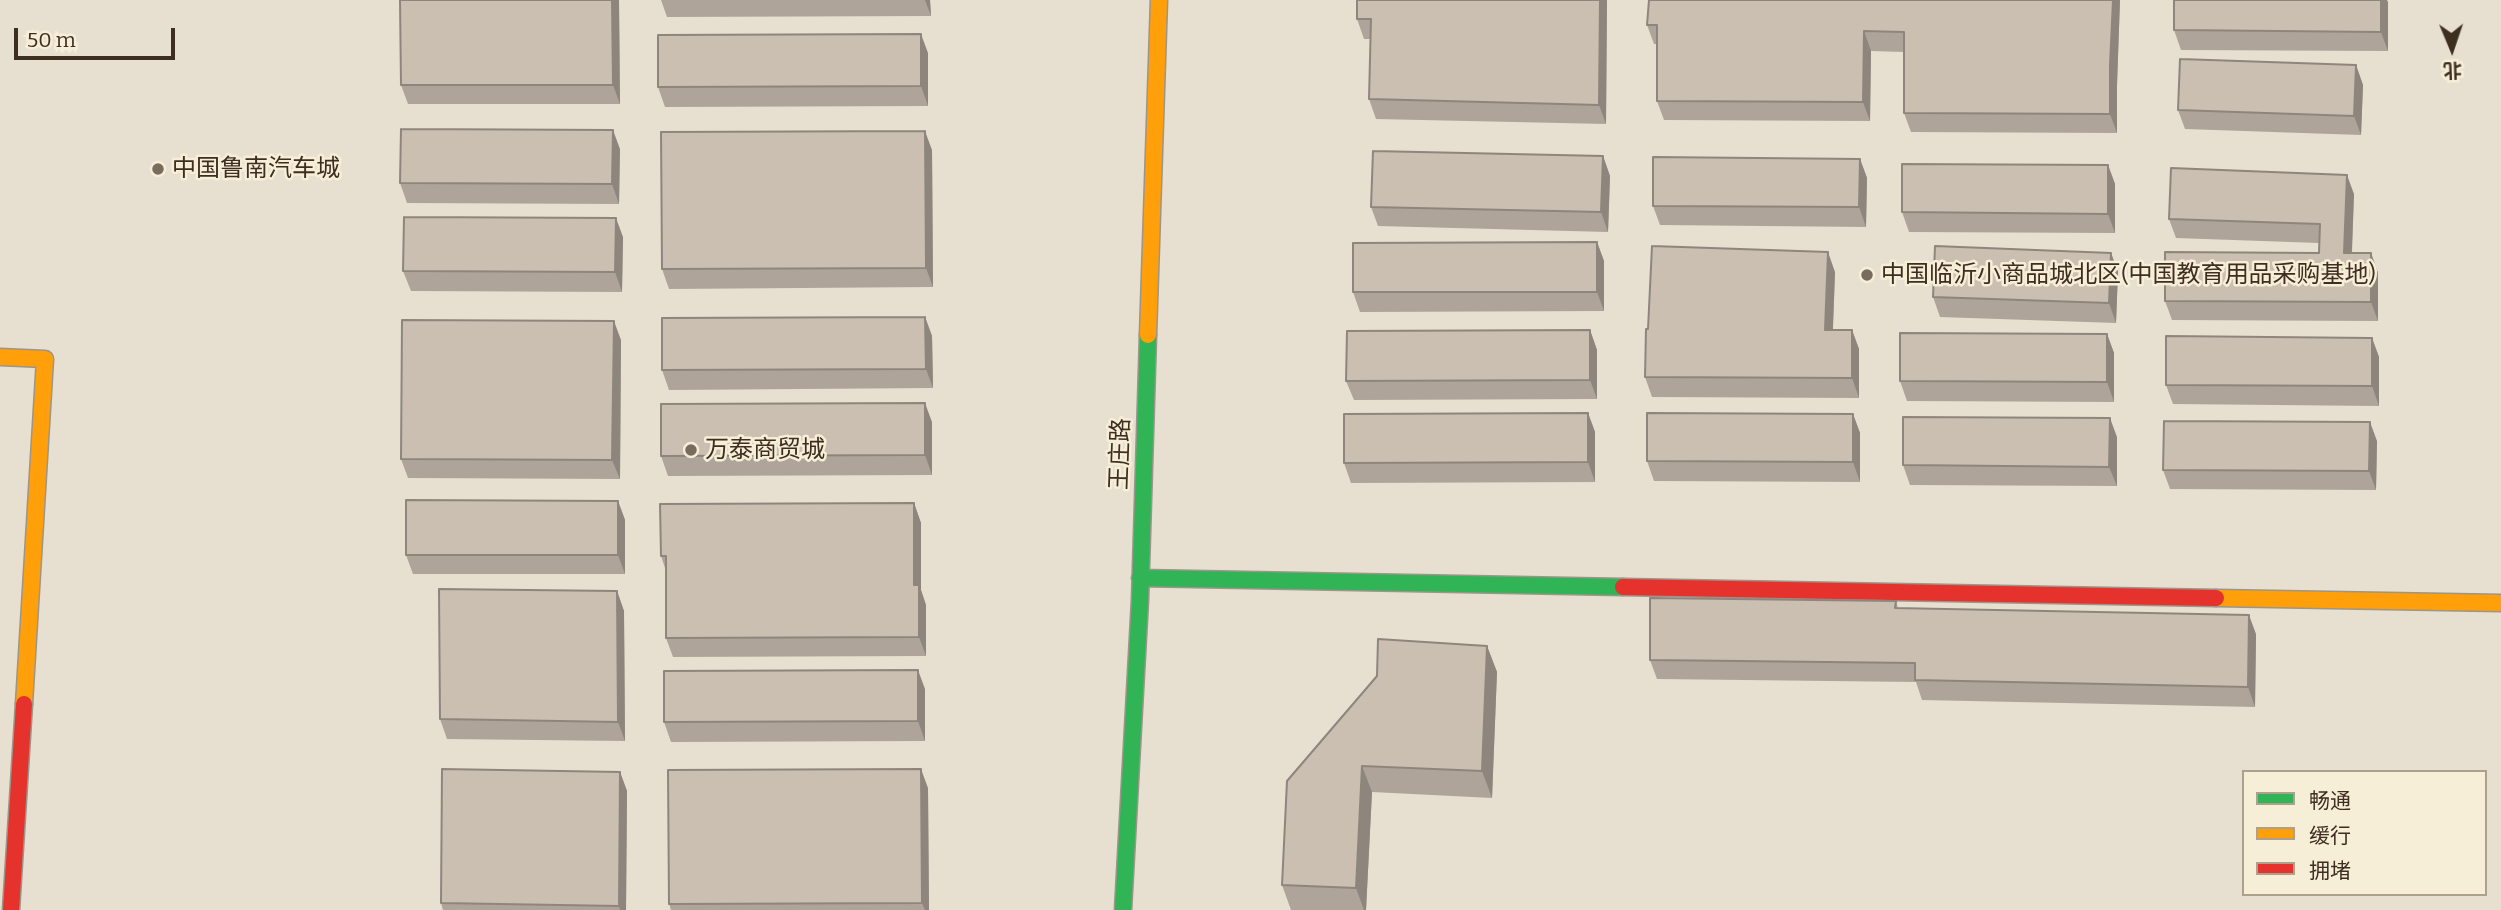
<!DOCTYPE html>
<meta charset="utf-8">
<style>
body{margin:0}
#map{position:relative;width:2501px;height:910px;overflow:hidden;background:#e7e0d1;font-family:Bitter,"Noto Sans SC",serif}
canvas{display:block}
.legend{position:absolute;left:2242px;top:770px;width:245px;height:126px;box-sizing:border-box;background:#f7eed8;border:2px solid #ada18e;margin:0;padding:9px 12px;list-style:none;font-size:21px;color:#3d2e20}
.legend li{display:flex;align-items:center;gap:14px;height:35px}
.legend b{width:35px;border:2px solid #ada18e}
.north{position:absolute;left:2417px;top:14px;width:70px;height:70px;-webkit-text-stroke:5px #f7eed8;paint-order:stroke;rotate:178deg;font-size:19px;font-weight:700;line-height:28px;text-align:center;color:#3d2e20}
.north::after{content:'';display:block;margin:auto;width:24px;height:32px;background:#3d2e20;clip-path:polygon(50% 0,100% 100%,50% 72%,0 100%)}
.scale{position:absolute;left:14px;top:28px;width:161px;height:32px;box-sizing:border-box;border:4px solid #3d2e20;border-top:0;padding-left:9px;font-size:21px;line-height:24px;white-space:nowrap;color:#3d2e20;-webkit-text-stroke:5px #f7eed8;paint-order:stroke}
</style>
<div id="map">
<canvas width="2501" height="910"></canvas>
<ul class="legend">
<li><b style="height:9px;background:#30b455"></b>畅通</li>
<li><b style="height:9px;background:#ff9f0a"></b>缓行</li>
<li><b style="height:9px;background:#e5322d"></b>拥堵</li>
</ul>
<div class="north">北</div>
<div class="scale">50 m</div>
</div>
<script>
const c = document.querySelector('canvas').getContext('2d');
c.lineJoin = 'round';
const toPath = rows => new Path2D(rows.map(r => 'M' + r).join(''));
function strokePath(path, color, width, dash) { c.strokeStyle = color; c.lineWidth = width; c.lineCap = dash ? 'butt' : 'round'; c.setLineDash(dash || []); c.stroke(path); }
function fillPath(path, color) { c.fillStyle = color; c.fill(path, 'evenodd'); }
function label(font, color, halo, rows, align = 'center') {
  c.font = font + ' Bitter,"Noto Sans SC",serif'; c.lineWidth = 5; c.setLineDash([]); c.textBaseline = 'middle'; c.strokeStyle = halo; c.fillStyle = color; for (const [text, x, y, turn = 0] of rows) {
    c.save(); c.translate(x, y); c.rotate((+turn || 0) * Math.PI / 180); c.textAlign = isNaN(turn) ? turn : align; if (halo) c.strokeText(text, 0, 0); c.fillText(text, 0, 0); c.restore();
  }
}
const fast = toPath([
 [1140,578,1623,587],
 [1123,910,1140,600,1148,335]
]);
const slow = toPath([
 [1148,335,1159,0],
 [0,357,45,359,24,704],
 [2216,598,2501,603]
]);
const jam = toPath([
 [1623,587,2216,598],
 [11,910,24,704]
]);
const wall = toPath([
 [619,0,620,104,408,104,401,85],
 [661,0,930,0,931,16,667,17],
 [1607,0,1606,124,1376,119,1369,99,1371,39,1364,39,1357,19],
 [1649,0,2120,0,2117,85,2117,133,1911,132,1904,113,1904,52,1871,51,1870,121,1664,120,1657,101,1657,44,1654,44,1647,25],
 [2174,0,2387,0,2388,51,2181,50,2174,30],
 [928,53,928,106,665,107,658,87],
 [2356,65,2363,85,2361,135,2185,129,2178,110],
 [620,149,619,204,407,203,400,183],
 [932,150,933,287,669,289,662,269],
 [1603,156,1610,176,1608,232,1378,226,1371,207],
 [1860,159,1867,178,1866,227,1660,225,1653,206],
 [2108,165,2115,184,2115,233,1909,232,1902,212],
 [2354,194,2352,253,2371,253,2378,273,2378,321,2172,320,2165,301,2319,253,2319,243,2176,238,2169,219],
 [623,237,622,292,411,291,403,271],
 [1597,242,1604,261,1604,311,1360,312,1353,292],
 [2111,253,2118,272,2116,323,1940,317,1933,297],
 [1835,272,1833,330,1852,330,1859,349,1859,398,1652,397,1645,377,1648,329],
 [925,317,932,336,933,388,669,390,662,370],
 [1590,330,1597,350,1597,399,1354,400,1346,381],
 [2107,334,2114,353,2114,402,1907,401,1900,381],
 [2372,338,2379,357,2379,406,2173,404,2166,385],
 [621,340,620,479,408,478,401,459],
 [1588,413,1595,432,1595,482,1351,483,1344,463],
 [1853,414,1860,433,1860,482,1654,481,1647,461],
 [932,422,932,475,668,476,661,456],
 [2117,437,2117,486,1910,485,1903,465],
 [2377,441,2376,490,2170,489,2163,470],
 [618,501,625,520,625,574,413,574,406,555],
 [914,503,921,523,921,590,926,605,926,656,673,657,666,638,666,571,661,556],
 [617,591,624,611,625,741,447,739,440,719],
 [1896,601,1898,608,2256,634,2255,707,1922,700,1916,682,1657,679,1650,660],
 [1487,646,1497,672,1492,798,1372,792,1366,910,1291,910,1282,885,1287,781],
 [925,689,925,741,671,742,664,722],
 [620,772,627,791,626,910,443,910,441,903],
 [928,788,929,910,671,910,669,904]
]);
const shadedWall = toPath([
 [612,0,619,0,620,104,613,85],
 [925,0,930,0,931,16],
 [1600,0,1607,0,1606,124,1599,105],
 [2113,0,2120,0,2117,85,2117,133,2110,114,2110,65],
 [2381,0,2387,0,2388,2,2388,51,2381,32],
 [1864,31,1871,51,1870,121,1863,102],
 [921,34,928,53,928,106,921,86],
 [2356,65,2363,85,2361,135,2354,116],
 [613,130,620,149,619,204,612,184],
 [925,131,932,150,933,287,926,268],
 [1603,156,1610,176,1608,232,1601,212],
 [1860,159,1867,178,1866,227,1859,207],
 [2108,165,2115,184,2115,233,2108,214],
 [2347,175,2354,194,2351,272,2344,253],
 [616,218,623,237,622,292,615,272],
 [1597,242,1604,261,1604,311,1597,292],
 [1828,252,1835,272,1832,349,1825,330],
 [2111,253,2118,272,2116,323,2109,303],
 [2371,253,2378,273,2378,321,2371,302],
 [925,317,932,336,933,388,926,369],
 [614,321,621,340,620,479,612,460],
 [1590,330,1597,350,1597,399,1590,380],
 [1852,330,1859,349,1859,398,1852,378],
 [2107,334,2114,353,2114,402,2107,382],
 [2372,338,2379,357,2379,406,2372,386],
 [925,403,932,422,932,475,925,455],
 [1588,413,1595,432,1595,482,1588,462],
 [1853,414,1860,433,1860,482,1853,462],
 [2110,418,2117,437,2117,486,2109,467],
 [2370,422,2377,441,2376,490,2369,471],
 [618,501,625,520,625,574,618,555],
 [914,503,921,523,921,590,926,605,926,656,919,637,914,585],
 [617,591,624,611,625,741,618,722],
 [2249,615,2256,634,2255,707,2248,687],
 [1487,646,1497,672,1492,798,1482,771],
 [918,670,925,689,925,741,918,721],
 [1362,766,1372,792,1366,910,1364,910,1356,888],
 [921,769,928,788,929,910,925,910,922,903],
 [620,772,627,791,626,910,620,910,619,906]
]);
const building = toPath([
 [400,0,612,0,613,85,401,85,400,0],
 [1357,0,1600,0,1599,105,1369,99,1371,19,1357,19,1357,0],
 [1649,0,2113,0,2110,65,2110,114,1904,113,1904,32,1864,31,1863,102,1657,101,1657,25,1647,25,1649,0],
 [2174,0,2381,0,2381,32,2174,30,2174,0],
 [921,34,921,86,658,87,658,35,921,34],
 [2180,59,2356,65,2354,116,2178,110,2180,59],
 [401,129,613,130,612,184,400,183,401,129],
 [925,131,926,268,662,269,661,132,925,131],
 [1373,151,1603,156,1601,212,1371,207,1373,151],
 [1653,157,1860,159,1859,207,1653,206,1653,157],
 [1902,164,2108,165,2108,214,1902,212,1902,164],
 [2171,168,2347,175,2344,253,2371,253,2371,302,2165,301,2165,252,2319,253,2320,224,2169,219,2171,168],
 [404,217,616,218,615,272,403,271,404,217],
 [1597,242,1597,292,1353,292,1353,243,1597,242],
 [1652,246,1828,252,1825,330,1852,330,1852,378,1645,377,1646,329,1648,329,1652,246],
 [1935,246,2111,253,2109,303,1933,297,1935,246],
 [925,317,926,369,662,370,662,318,925,317],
 [402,320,614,321,612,460,401,459,402,320],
 [1590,330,1590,380,1346,381,1347,331,1590,330],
 [1900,333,2107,334,2107,382,1900,381,1900,333],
 [2166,336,2372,338,2372,386,2166,385,2166,336],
 [925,403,925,455,661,456,661,404,925,403],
 [1588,413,1588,462,1344,463,1344,414,1588,413],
 [1647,413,1853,414,1853,462,1647,461,1647,413],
 [1903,417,2110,418,2109,467,1903,465,1903,417],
 [2164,421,2370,422,2369,471,2163,470,2164,421],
 [406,500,618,501,618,555,406,555,406,500],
 [914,503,914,585,919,585,919,637,666,638,666,556,661,556,660,504,914,503],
 [439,589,617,591,618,722,440,719,439,589],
 [1650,598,1896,601,1895,608,2249,615,2248,687,1915,680,1915,663,1650,660,1650,598],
 [1378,639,1487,646,1482,771,1362,766,1356,888,1282,885,1287,781,1377,676,1378,639],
 [918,670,918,721,664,722,664,671,918,670],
 [442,769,620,772,619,906,441,903,442,769],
 [921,769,922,903,669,904,668,770,921,769]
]);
const markers = [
 [158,169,7,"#786c5e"],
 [1867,275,7,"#786c5e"],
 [691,450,7,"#786c5e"]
];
const poiNames = [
 ["中国鲁南汽车城",172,169],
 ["中国临沂小商品城北区(中国教育用品采购基地)",1881,275],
 ["万泰商贸城",705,450]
];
const streetNames = [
 ["王庄路",1121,454,-88]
];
strokePath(fast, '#9c958a', 19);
strokePath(slow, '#9c958a', 19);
strokePath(jam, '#9c958a', 19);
strokePath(fast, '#30b455', 16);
strokePath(slow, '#ff9f0a', 16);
strokePath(jam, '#e5322d', 16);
fillPath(wall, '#afa499');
fillPath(shadedWall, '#8e867d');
fillPath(building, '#cbbfb2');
strokePath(building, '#8e867d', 2);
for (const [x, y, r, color] of markers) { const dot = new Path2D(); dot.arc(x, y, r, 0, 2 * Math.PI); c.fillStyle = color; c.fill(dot); strokePath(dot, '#f7eed8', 2.5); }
label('24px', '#3d2e20', '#f7eed8', poiNames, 'left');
label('24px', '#3d2e20', '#f7eed8', streetNames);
</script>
